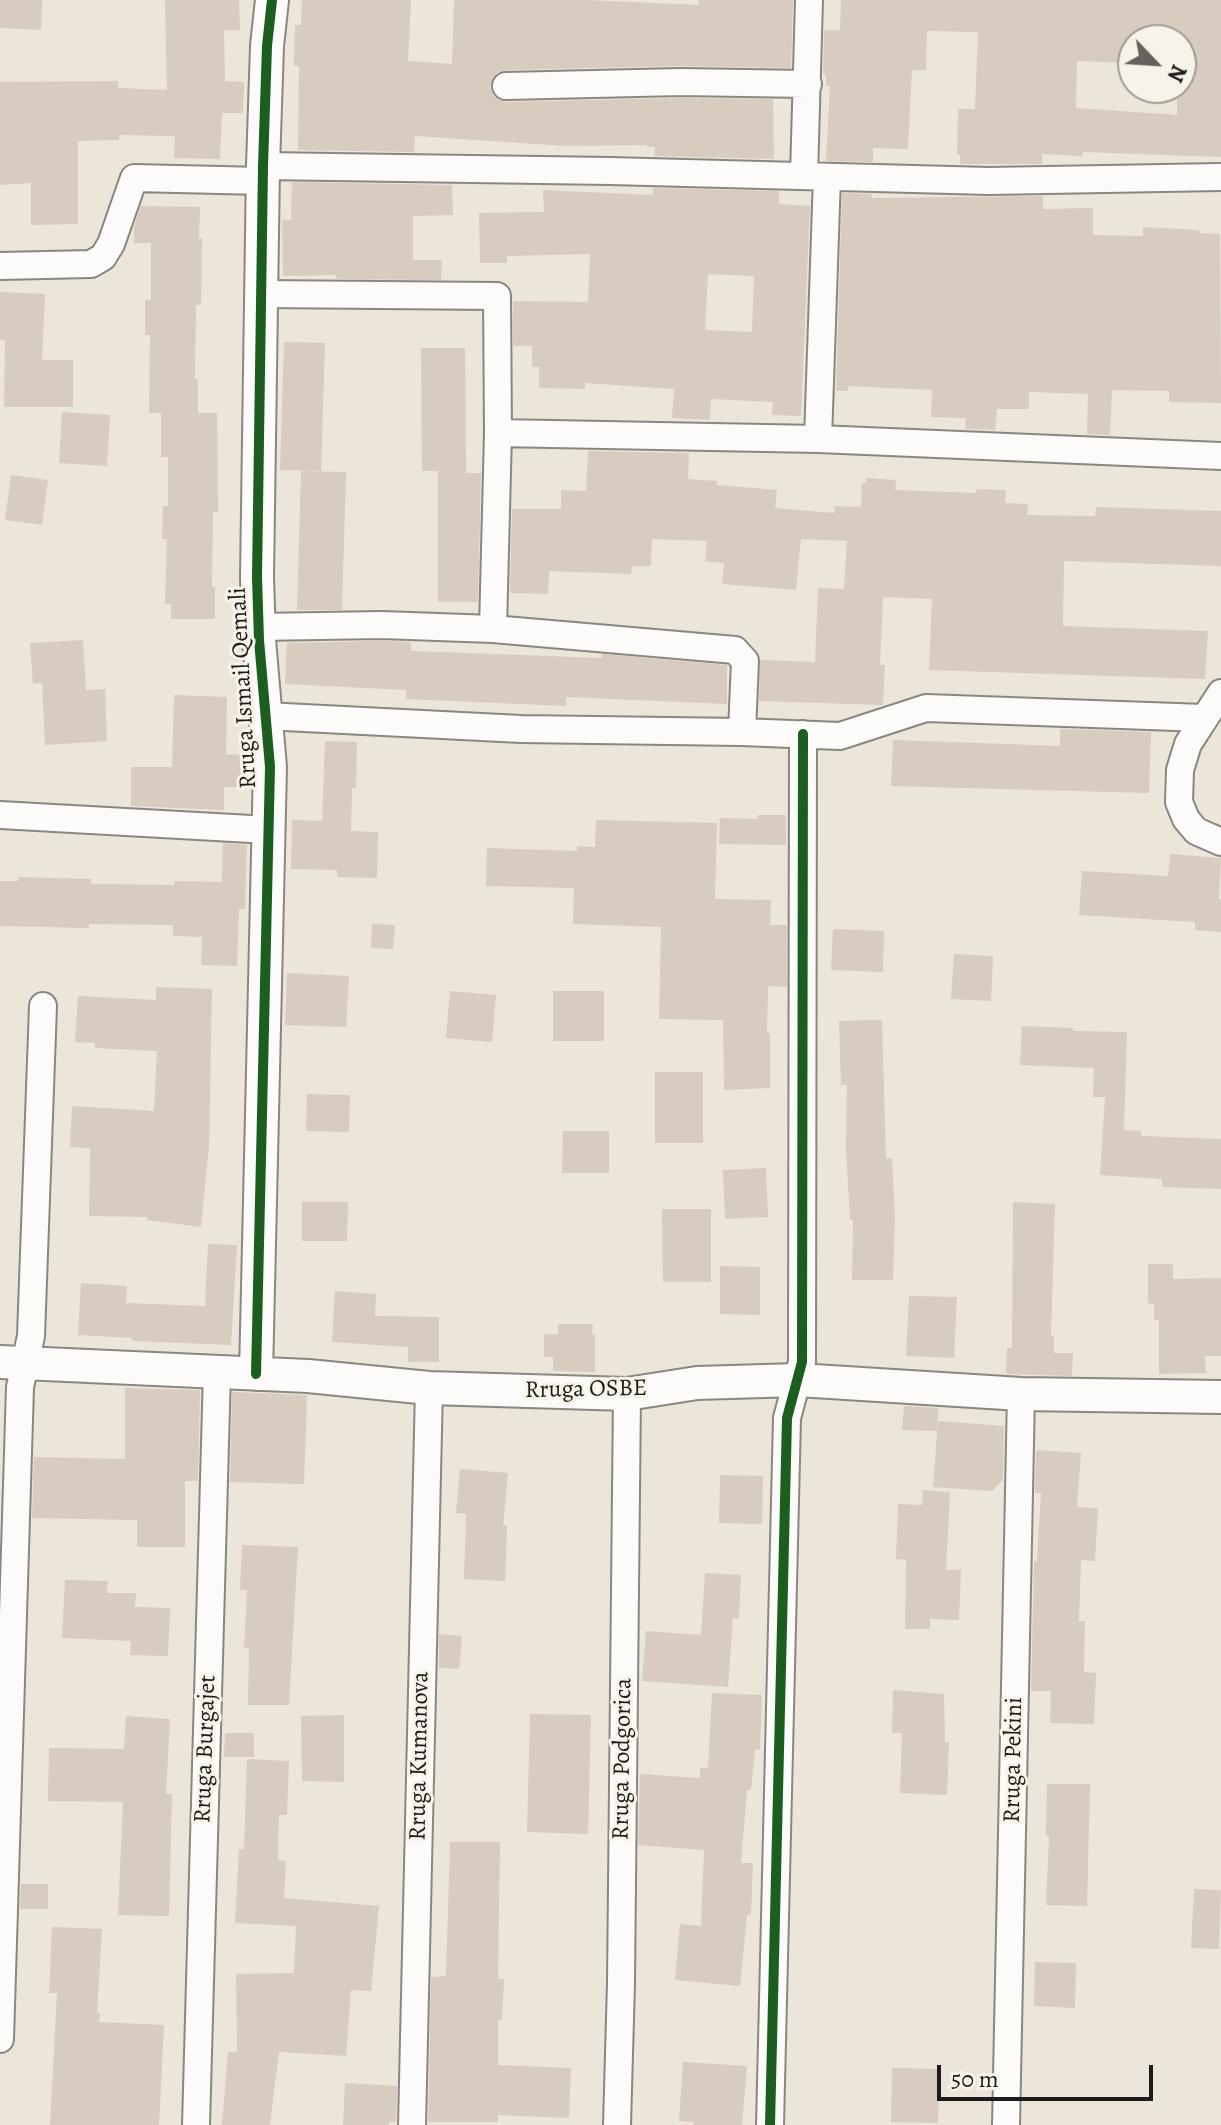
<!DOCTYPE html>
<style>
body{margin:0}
#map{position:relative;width:1221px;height:2125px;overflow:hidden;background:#ece5d9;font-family:Alegreya,serif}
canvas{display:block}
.north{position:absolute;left:1117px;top:24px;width:80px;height:80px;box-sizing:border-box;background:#f7f3e8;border:2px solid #9f9d96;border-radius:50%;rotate:115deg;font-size:22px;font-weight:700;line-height:32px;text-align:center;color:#1c1c1c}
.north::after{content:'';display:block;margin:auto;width:28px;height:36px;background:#65625e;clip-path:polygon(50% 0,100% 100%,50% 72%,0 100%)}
.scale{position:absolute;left:937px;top:2065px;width:216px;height:36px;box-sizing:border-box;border:4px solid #1c1c1c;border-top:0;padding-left:10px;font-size:24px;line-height:28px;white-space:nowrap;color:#1c1c1c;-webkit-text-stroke:6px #f7f3e8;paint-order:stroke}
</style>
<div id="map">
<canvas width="1221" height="2125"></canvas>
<div class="north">N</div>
<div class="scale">50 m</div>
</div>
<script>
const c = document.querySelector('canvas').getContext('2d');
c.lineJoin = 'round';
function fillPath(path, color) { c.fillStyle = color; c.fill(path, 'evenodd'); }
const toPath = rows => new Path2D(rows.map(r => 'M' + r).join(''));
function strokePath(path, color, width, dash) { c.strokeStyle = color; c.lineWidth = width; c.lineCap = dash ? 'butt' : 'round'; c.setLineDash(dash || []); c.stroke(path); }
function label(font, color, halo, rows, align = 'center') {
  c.font = font + ' Alegreya,serif'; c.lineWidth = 6; c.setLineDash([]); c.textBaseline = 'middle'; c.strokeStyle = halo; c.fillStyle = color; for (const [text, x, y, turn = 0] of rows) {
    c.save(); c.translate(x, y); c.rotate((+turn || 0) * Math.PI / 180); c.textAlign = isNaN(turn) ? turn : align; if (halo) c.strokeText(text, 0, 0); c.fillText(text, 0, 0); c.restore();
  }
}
const building = toPath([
 [0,0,42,0,41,30,0,28],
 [165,0,239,0,240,30,224,30,225,81,244,82,243,113,222,113,220,159,174,158,175,136,119,135,119,140,78,141,78,224,31,225,31,183,0,185,0,82,118,81,118,88,167,90],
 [302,0,411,0,408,61,452,64,454,0,587,0,699,5,698,0,793,0,791,68,681,66,506,70,497,73,490,86,493,95,506,102,681,98,773,99,774,159,654,156,655,147,647,147,647,145,566,146,415,136,414,152,298,150,299,66,294,66,295,25,301,25],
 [841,0,1221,0,1221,157,1083,152,1082,156,1042,154,1042,164,960,164,960,155,957,155,958,109,975,109,978,32,927,31,926,70,912,70,908,149,873,148,873,162,826,161,830,86,826,86,826,75,823,75,824,30,840,30],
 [1133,40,1181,40,1181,88,1177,88,1177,115,1076,108,1077,61,1133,63],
 [292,182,452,185,453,215,413,216,413,260,442,260,441,280,341,279,336,278,336,275,283,276,282,220,291,220],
 [653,188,779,191,779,204,810,206,801,416,772,415,773,402,711,399,710,420,672,418,674,389,585,383,585,389,539,388,539,367,532,367,532,346,513,346,513,301,588,302,590,254,507,256,507,263,480,263,479,213,544,212,543,190,653,195],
 [708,274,754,276,752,332,705,330],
 [842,193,872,194,871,198,1043,196,1043,209,1093,208,1093,235,1143,236,1143,227,1199,230,1200,233,1220,234,1221,403,1169,402,1169,391,1112,390,1110,435,1087,434,1088,394,1029,392,1029,409,997,409,995,430,965,429,966,418,931,417,932,390,848,386,848,391,836,391],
 [141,206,200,207,199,238,202,238,201,305,196,305,195,379,198,379,198,413,217,413,218,512,213,512,212,587,215,587,215,619,171,619,171,604,165,604,167,539,162,539,163,506,168,506,168,457,161,457,161,413,149,413,150,335,145,335,145,300,151,300,151,243,134,243,134,227],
 [0,292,45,294,42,360,73,360,73,407,4,407,5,340,0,340],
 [284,342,325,343,321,471,280,470],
 [421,348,465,348,466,473,481,473,478,602,438,602,438,471,422,471],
 [62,412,110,415,107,466,59,463],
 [588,451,689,453,688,479,717,481,716,485,777,490,775,508,834,513,835,506,861,507,862,483,866,483,866,478,896,480,895,490,976,493,977,489,1006,490,1005,503,1028,504,1027,515,1095,516,1096,507,1221,511,1221,566,1064,561,1063,626,1208,631,1205,679,929,670,932,599,883,597,880,665,885,665,883,705,759,701,760,660,815,662,818,588,844,589,847,541,801,539,796,590,722,584,724,563,705,561,707,541,652,539,651,566,632,566,631,574,549,571,548,594,510,593,512,509,561,509,561,490,586,491],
 [301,471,346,472,342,610,297,610],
 [11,475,48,480,42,525,5,520],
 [83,640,86,690,105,689,107,741,45,745,42,683,33,684,30,643],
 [382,641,411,642,411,651,602,658,602,654,727,665,727,704,566,697,566,706,406,699,406,690,285,684,287,643],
 [174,695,227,697,226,755,245,754,246,787,224,787,224,810,131,806,131,767,172,767],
 [1060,729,1151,732,1149,793,891,786,893,740,1060,746],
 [325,741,357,742,356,788,352,788,351,831,378,832,377,878,337,877,337,870,291,869,292,820,322,821],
 [758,815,786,815,786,845,719,844,720,818,758,819],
 [596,820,717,823,715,899,771,900,770,925,787,925,787,987,768,986,767,1033,770,1033,770,1088,724,1090,723,1020,659,1019,661,927,573,924,574,888,486,886,487,848,577,851,577,846,595,847],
 [223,843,247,845,245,909,239,909,237,966,201,965,202,937,173,936,173,925,89,924,89,928,0,926,0,881,18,881,18,877,91,879,91,884,174,885,175,881,222,882],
 [1170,854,1221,858,1219,899,1221,899,1221,932,1195,930,1195,922,1079,915,1082,871,1168,876],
 [372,924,395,925,393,949,371,948],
 [833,929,884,931,883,972,831,970],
 [954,954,993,956,991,1001,951,999],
 [287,973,349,976,346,1027,285,1025],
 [156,987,212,989,209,1146,201,1227,147,1220,147,1217,89,1216,90,1148,70,1147,72,1106,154,1111,157,1051,95,1048,95,1043,75,1042,78,996,156,1000],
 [450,991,496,995,492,1042,446,1038],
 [553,991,604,991,604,1041,553,1041],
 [882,1020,886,1159,892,1158,895,1217,893,1280,852,1280,853,1220,850,1220,846,1148,847,1085,841,1085,839,1021],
 [1022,1026,1073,1028,1073,1031,1127,1032,1124,1130,1141,1131,1141,1136,1221,1139,1221,1189,1162,1187,1162,1179,1100,1175,1105,1097,1093,1097,1094,1068,1020,1065],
 [655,1072,703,1072,703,1143,655,1143],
 [307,1094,350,1095,349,1132,306,1131],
 [563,1131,609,1131,609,1173,562,1173],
 [766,1168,768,1217,725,1219,723,1170],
 [302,1202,348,1202,347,1241,302,1241],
 [1013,1202,1055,1204,1051,1336,1054,1336,1054,1353,1073,1353,1072,1376,1006,1374,1007,1348,1012,1348],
 [662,1209,711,1209,711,1282,663,1282],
 [208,1244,237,1245,231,1345,132,1341,132,1338,78,1335,81,1283,127,1286,126,1303,205,1306],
 [1148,1264,1173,1264,1173,1279,1221,1278,1221,1356,1205,1356,1206,1373,1159,1374,1159,1320,1154,1320,1154,1304,1148,1303],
 [720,1266,760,1267,760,1315,720,1314],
 [335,1291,376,1294,375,1316,439,1317,439,1362,408,1362,408,1347,332,1342],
 [909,1296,957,1297,954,1358,906,1356],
 [558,1324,593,1324,592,1334,595,1334,595,1372,553,1371,553,1357,544,1357,544,1334,558,1334],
 [125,1388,200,1390,198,1481,185,1481,185,1547,137,1547,137,1520,32,1518,34,1457,125,1459],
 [232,1392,307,1395,304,1484,230,1482],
 [904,1406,938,1408,937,1431,902,1430],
 [938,1421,1004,1426,1003,1480,992,1491,933,1487],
 [1036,1450,1081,1453,1077,1507,1098,1508,1095,1561,1081,1560,1079,1621,1085,1621,1084,1672,1096,1673,1094,1724,1050,1723,1051,1691,1031,1691,1034,1561,1037,1561,1041,1493,1035,1493],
 [460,1469,508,1473,503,1525,507,1525,505,1581,464,1579,466,1514,456,1513],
 [720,1475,763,1476,762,1524,719,1523],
 [923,1490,950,1492,946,1570,961,1570,959,1620,930,1619,930,1629,905,1629,906,1560,896,1559,898,1504,922,1505],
 [242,1545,298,1547,289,1705,248,1705,249,1649,244,1648,247,1590,240,1590],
 [705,1573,741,1575,739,1619,733,1618,728,1687,642,1681,646,1631,701,1635],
 [65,1580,108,1581,107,1593,136,1593,135,1607,170,1608,168,1656,130,1655,131,1641,62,1638],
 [439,1634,462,1636,459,1669,439,1668],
 [893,1690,944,1694,945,1742,949,1742,947,1795,900,1793,902,1733,892,1733],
 [712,1693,762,1695,760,1750,755,1749,751,1790,747,1790,741,1863,753,1863,751,1915,747,1915,740,1986,675,1980,680,1924,701,1926,704,1850,638,1845,640,1774,700,1778,700,1768,708,1768],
 [530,1714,591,1715,588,1834,527,1832],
 [344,1715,344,1782,302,1781,301,1716],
 [126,1716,170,1719,166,1794,172,1794,169,1916,118,1915,123,1802,48,1801,49,1748,124,1749],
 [225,1733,254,1733,254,1757,224,1757],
 [247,1759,289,1761,287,1815,279,1815,278,1860,286,1861,284,1898,379,1906,371,1991,351,1990,346,2056,279,2052,270,2125,222,2125,228,2052,237,2052,236,1974,294,1973,296,1926,235,1923,239,1849,244,1849],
 [1047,1784,1090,1784,1087,1906,1046,1905,1049,1836,1046,1836],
 [450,1842,500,1842,498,1979,504,1979,502,2020,498,2020,498,2065,571,2068,569,2118,498,2115,498,2122,428,2122,431,1977,446,1976],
 [21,1884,48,1884,48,1909,20,1909],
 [1194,1889,1221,1890,1219,1949,1191,1948],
 [52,1927,102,1929,97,2013,100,2013,99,2022,164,2025,159,2125,50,2125,57,1993,49,1993],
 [1035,1962,1076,1963,1075,2008,1034,2006],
 [683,2062,747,2066,742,2125,693,2125,694,2122,679,2121],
 [892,2068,939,2069,938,2123,891,2122],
 [345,2083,397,2086,396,2122,389,2122,389,2125,343,2125]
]);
const minor = toPath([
 [506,86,681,82,808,84],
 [263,166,610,171,989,181,1221,177],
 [804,176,809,0],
 [0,266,91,264,103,257,111,244,134,178,263,181],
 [261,294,497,296,498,433,818,439,1221,456],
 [818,439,827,177],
 [258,627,382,625,493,629,735,650,745,661,742,732],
 [493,629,498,433],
 [1221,693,1188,744,1180,770,1179,802,1186,819,1196,831,1221,842],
 [265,716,521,729,742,732,840,736,926,708,1204,718],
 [0,815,269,830],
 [0,2039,20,1387,31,1336,43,1006],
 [196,2125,217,1372],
 [412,2125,429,1388],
 [617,2125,621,1983,627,1394],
 [770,2125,787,1418,802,1362,803,734],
 [1006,2125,1021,1394]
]);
const tertiary = toPath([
 [0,1362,308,1376,429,1388,627,1394,697,1383,798,1380,1021,1394,1221,1397],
 [256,1374,270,767,259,640,257,577,263,166,267,46,272,0]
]);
const cycleway = toPath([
 [256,1374,270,767,259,640,257,577,263,166,267,46,272,0],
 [770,2125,787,1418,802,1362,803,734]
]);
const streetNames = [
 ["Rruga Ismail Qemali",244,688,-93],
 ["Rruga OSBE",586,1390,-1],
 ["Rruga Burgajet",206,1749,-88],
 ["Rruga Kumanova",420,1756,-89],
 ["Rruga Podgorica",623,1759,-89],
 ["Rruga Pekini",1014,1760,-89]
];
fillPath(building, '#d8cbc0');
strokePath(minor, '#8a8781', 30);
strokePath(tertiary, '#8a8781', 36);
strokePath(minor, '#fcfbf9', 26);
strokePath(tertiary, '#fcfbf9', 32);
strokePath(cycleway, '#1b5e20', 10);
label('24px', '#1c1c1c', '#f7f3e8', streetNames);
</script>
